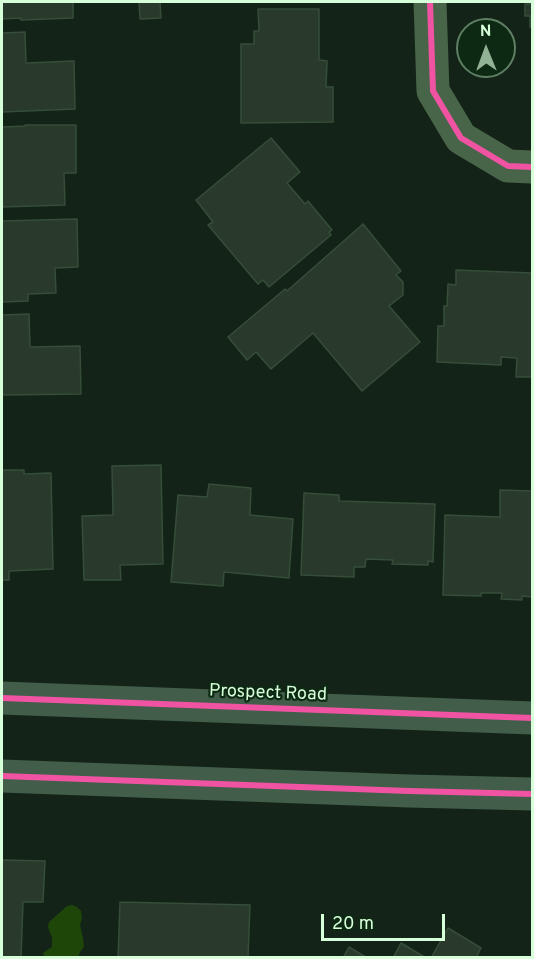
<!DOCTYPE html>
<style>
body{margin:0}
#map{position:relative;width:534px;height:959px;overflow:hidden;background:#142317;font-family:Overpass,sans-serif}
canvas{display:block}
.frame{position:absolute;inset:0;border:3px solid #d6ffda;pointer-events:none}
.north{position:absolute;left:456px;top:18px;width:60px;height:60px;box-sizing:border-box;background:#0e2913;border:2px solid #5e7f63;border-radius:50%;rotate:359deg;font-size:16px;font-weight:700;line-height:24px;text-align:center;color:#d6ffda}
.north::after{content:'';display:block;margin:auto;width:21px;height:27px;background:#92b296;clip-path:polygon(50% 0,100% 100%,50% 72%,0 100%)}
.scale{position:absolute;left:321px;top:914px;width:124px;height:27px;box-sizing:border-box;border:3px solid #d6ffda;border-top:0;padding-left:8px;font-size:18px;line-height:21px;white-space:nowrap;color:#d6ffda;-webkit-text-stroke:4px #0e2913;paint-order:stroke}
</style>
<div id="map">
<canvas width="534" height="959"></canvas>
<div class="frame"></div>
<div class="north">N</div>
<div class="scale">20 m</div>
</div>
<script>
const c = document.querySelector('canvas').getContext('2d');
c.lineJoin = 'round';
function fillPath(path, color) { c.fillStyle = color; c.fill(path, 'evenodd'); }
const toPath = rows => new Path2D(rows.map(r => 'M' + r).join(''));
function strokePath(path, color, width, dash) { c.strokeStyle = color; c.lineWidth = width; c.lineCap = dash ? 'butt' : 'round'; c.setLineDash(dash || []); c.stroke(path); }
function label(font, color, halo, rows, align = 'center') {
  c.font = font + ' Overpass,sans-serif'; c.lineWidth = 4.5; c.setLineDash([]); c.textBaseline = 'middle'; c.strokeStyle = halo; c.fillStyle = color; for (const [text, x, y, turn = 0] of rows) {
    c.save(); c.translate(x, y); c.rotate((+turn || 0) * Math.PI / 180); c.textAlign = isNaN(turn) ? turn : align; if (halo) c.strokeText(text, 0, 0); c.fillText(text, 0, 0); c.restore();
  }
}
const water = toPath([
 [72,905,77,907,81,911,82,918,80,925,83,938,84,947,80,952,78,957,45,957,43,953,52,947,52,938,48,927,49,922,67,906]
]);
const building = toPath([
 [2,2,73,2,73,18,21,20,21,18,2,19,2,2],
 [139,2,160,2,161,18,140,19,139,2],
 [530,2,532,2,532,27,530,27,530,16,525,16,525,4,530,4,530,2],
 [258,9,319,9,319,60,327,61,326,87,333,87,333,122,241,123,241,44,254,44,254,31,259,31,258,9],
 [25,32,26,63,74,61,75,109,2,112,2,33,25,32],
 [25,125,76,125,76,173,64,173,65,205,2,207,2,127,25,126,25,125],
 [271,138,300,172,287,183,305,204,308,201,332,230,329,232,331,235,269,287,263,280,258,284,208,225,213,222,196,200,271,138],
 [77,219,78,267,55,268,56,293,28,294,28,301,2,302,2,221,77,219],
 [363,224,401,271,396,275,403,282,403,295,389,306,420,342,362,391,313,333,271,369,256,352,247,360,228,337,285,289,287,291,363,224],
 [456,270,532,273,532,377,516,377,517,358,501,357,501,365,437,362,438,326,444,326,444,306,447,306,448,284,456,285,456,270],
 [29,314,30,347,80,346,81,394,2,395,2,315,29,314],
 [161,465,163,564,120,565,121,580,84,580,82,516,113,515,112,466,161,465],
 [2,470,24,470,24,474,51,473,53,569,9,571,9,580,2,580,2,470],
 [209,484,251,488,250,515,293,519,289,578,224,572,223,586,171,582,178,495,207,497,209,484],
 [500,490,532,491,532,597,522,596,522,600,501,599,502,593,481,593,481,596,443,595,445,515,500,517,500,490],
 [304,493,339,495,339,501,435,504,433,562,428,561,428,565,392,564,393,560,366,559,365,567,354,567,354,577,301,575,304,493],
 [2,860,45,861,43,902,23,902,21,958,2,958,2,860],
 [120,902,250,905,248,958,118,958,120,902],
 [448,928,481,948,476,958,431,958,448,928],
 [401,943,426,958,393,958,401,943],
 [349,947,367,958,343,958,349,947]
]);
const minor = toPath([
 [430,2,433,91,461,138,508,166,532,167]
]);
const major = toPath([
 [2,698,532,718],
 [2,776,409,791,532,794]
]);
const cycleway = toPath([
 [430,2,433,91,461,138,508,166,532,167],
 [2,698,532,718],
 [2,776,409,791,532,794]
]);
const streetNames = [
 ["Prospect Road",268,694,2]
];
fillPath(water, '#1e4608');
fillPath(building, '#293a2c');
strokePath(building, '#364d3a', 1.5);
strokePath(minor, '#486449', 33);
strokePath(major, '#425e4a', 33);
strokePath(cycleway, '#f153a3', 6);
label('18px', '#d6ffda', '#0e2913', streetNames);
</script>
